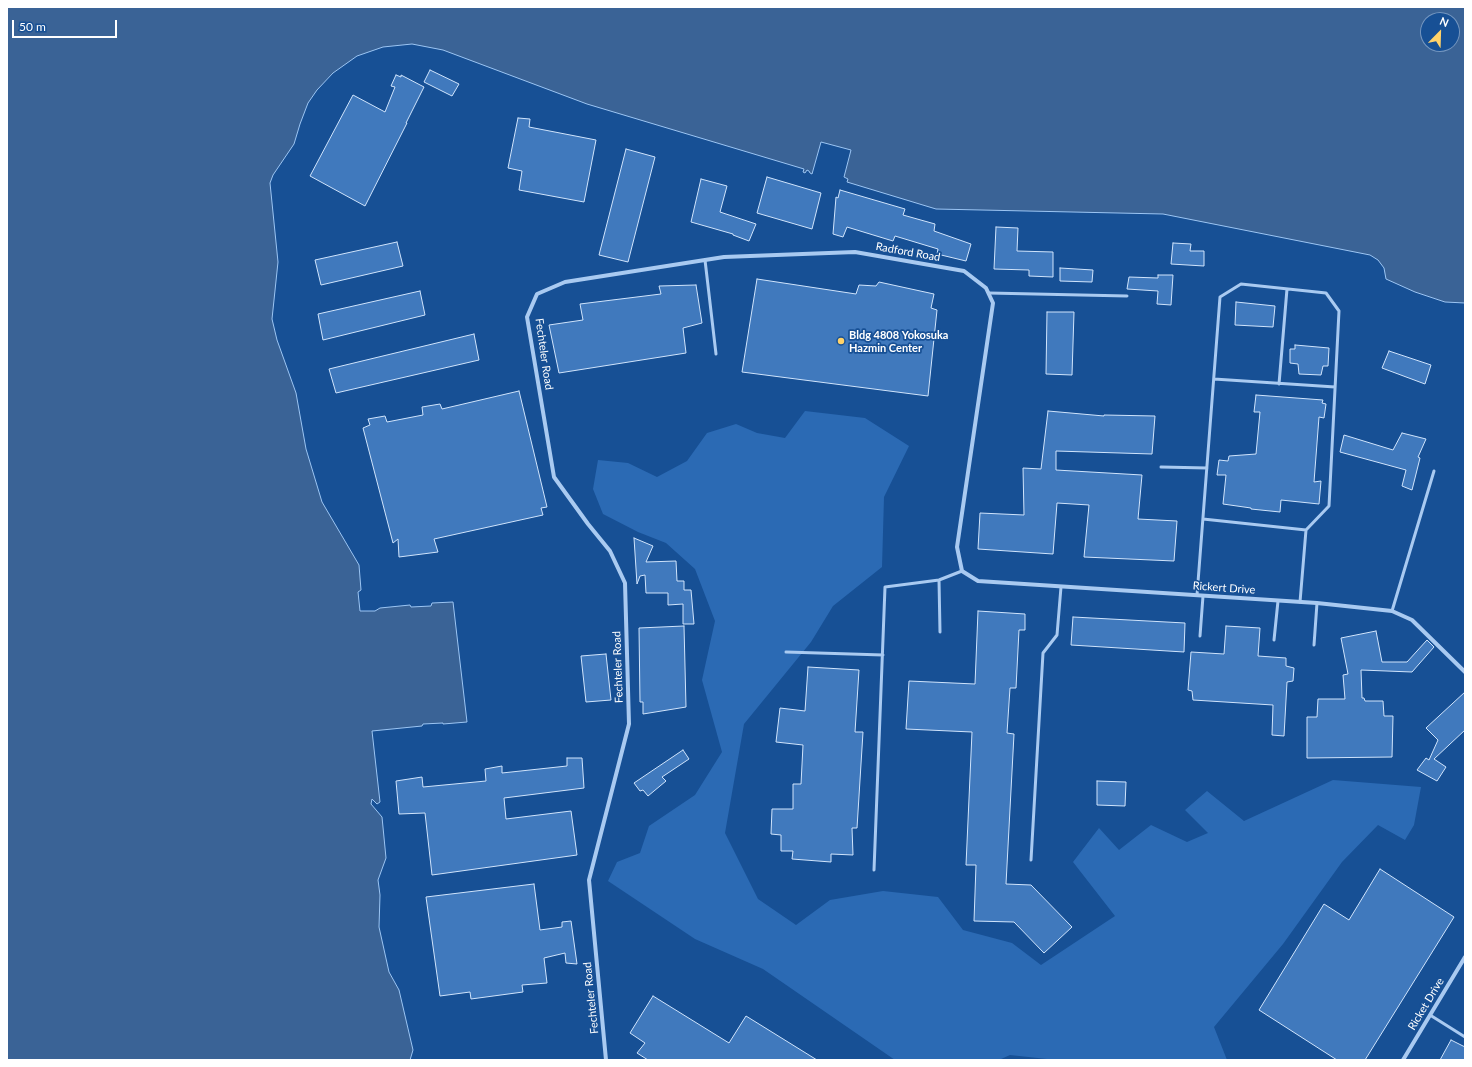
<!DOCTYPE html>
<style>
body{margin:0}
#map{position:relative;width:1472px;height:1067px;overflow:hidden;background:#175095;font-family:Lato,sans-serif}
canvas{display:block}
.frame{position:absolute;inset:0;border:8px solid #fff;pointer-events:none}
.north{position:absolute;left:1420px;top:12px;width:40px;height:40px;box-sizing:border-box;background:#175095;border:1px solid #7496bf;border-radius:50%;rotate:23deg;font-size:11px;font-weight:700;line-height:16px;text-align:center;color:#fff}
.north::after{content:'';display:block;margin:auto;width:14px;height:18px;background:#ffd269;clip-path:polygon(50% 0,100% 100%,50% 72%,0 100%)}
.scale{position:absolute;left:12px;top:20px;width:105px;height:18px;box-sizing:border-box;border:2px solid #fff;border-top:0;padding-left:5px;font-size:12px;line-height:14px;white-space:nowrap;color:#fff;-webkit-text-stroke:3px #175095;paint-order:stroke}
</style>
<div id="map">
<canvas width="1472" height="1067"></canvas>
<div class="frame"></div>
<div class="north">N</div>
<div class="scale">50 m</div>
</div>
<script>
const c = document.querySelector('canvas').getContext('2d');
c.lineJoin = 'round';
function fillPath(path, color) { c.fillStyle = color; c.fill(path, 'evenodd'); }
const toPath = rows => new Path2D(rows.map(r => 'M' + r).join(''));
function strokePath(path, color, width, dash) { c.strokeStyle = color; c.lineWidth = width; c.lineCap = dash ? 'butt' : 'round'; c.setLineDash(dash || []); c.stroke(path); }
function label(font, color, halo, rows, align = 'center') {
  c.font = font + ' Lato,sans-serif'; c.lineWidth = 3.5; c.setLineDash([]); c.textBaseline = 'middle'; c.strokeStyle = halo; c.fillStyle = color; for (const [text, x, y, turn = 0] of rows) {
    c.save(); c.translate(x, y); c.rotate((+turn || 0) * Math.PI / 180); c.textAlign = isNaN(turn) ? turn : align; if (halo) c.strokeText(text, 0, 0); c.fillText(text, 0, 0); c.restore();
  }
}
const green = toPath([
 [805,411,865,418,909,446,884,497,882,567,833,606,811,642,744,724,725,833,758,899,796,925,830,900,883,891,938,897,963,930,1012,943,1041,965,1115,916,1073,862,1099,828,1119,850,1151,825,1187,842,1208,833,1185,810,1207,791,1244,821,1333,780,1421,787,1414,825,1405,840,1378,825,1342,862,1283,944,1214,1027,1227,1060,1056,1060,1010,1055,999,1060,895,1060,763,969,695,939,608,881,617,862,640,853,649,826,695,795,722,752,702,680,715,621,695,569,666,543,638,532,603,514,593,489,598,460,628,463,657,477,687,461,707,433,736,424,757,433,785,438]
]);
const water = toPath([
 [7,7,1465,7,1465,303,1445,302,1415,292,1386,279,1384,268,1378,260,1370,255,1163,214,936,209,847,182,848,179,844,177,851,150,821,142,812,174,810,173,809,171,807,170,805,173,803,172,804,169,587,104,443,50,412,44,383,47,357,56,333,73,317,90,308,103,300,124,294,144,273,175,270,183,278,262,272,319,277,340,296,393,306,449,322,502,359,565,361,590,358,592,360,611,375,611,380,608,410,605,411,607,431,606,432,603,453,602,467,722,443,724,443,723,423,724,422,726,372,731,380,802,377,804,372,799,371,804,382,817,386,858,378,880,380,895,379,927,389,972,399,990,413,1050,410,1060,7,1060,7,7],
 [1428,20,1452,20,1452,44,1428,44,1428,20]
]);
const building = toPath([
 [430,70,459,84,452,96,424,82,430,70],
 [396,75,401,77,401,75,424,87,406,123,407,123,365,206,310,176,353,95,385,112,395,87,391,86,396,75],
 [518,118,530,119,529,127,596,140,584,202,519,190,522,171,508,168,518,118],
 [626,149,655,157,628,262,599,255,626,149],
 [767,177,821,193,812,229,757,213,767,177],
 [701,179,727,186,720,212,756,224,749,241,733,235,733,234,691,222,701,179],
 [840,190,905,209,903,215,935,224,934,231,971,244,966,261,937,254,938,249,895,236,893,241,847,227,843,237,833,234,836,197,838,198,840,190],
 [996,227,1018,228,1017,251,1053,252,1053,277,1029,276,1029,270,994,269,996,227],
 [397,242,403,266,321,285,315,260,397,242],
 [1173,243,1191,244,1190,251,1204,251,1204,266,1171,264,1173,243],
 [1060,268,1093,270,1092,282,1060,281,1060,268],
 [1158,275,1173,275,1171,305,1157,304,1158,291,1127,289,1129,277,1158,278,1158,275],
 [757,279,856,294,859,285,876,286,879,282,934,294,931,308,937,310,928,396,742,372,757,279],
 [696,285,702,323,683,328,686,353,559,373,549,325,583,320,580,304,661,294,659,286,696,285],
 [420,291,425,315,323,340,318,314,420,291],
 [1236,302,1275,306,1273,327,1235,325,1236,302],
 [1047,312,1074,312,1072,375,1046,374,1047,312],
 [474,334,479,360,336,393,329,369,474,334],
 [1295,345,1329,348,1328,366,1323,366,1321,375,1299,374,1298,364,1290,363,1290,349,1295,349,1295,345],
 [1389,351,1431,365,1425,384,1382,368,1389,351],
 [519,391,547,507,541,508,543,515,434,539,438,552,399,557,398,539,393,543,363,428,370,425,368,419,385,416,387,422,423,415,422,407,440,404,442,409,519,391],
 [1256,395,1323,400,1322,403,1326,404,1324,418,1319,417,1314,482,1321,481,1319,504,1281,500,1280,512,1251,509,1251,508,1223,504,1226,475,1217,475,1219,460,1228,461,1229,456,1256,454,1260,412,1254,412,1256,395],
 [1048,411,1104,416,1104,415,1155,416,1152,454,1056,451,1056,470,1142,475,1138,519,1177,521,1174,561,1084,557,1089,505,1057,503,1053,554,978,549,980,513,1024,515,1023,468,1041,469,1048,411],
 [1402,433,1426,439,1418,457,1420,458,1412,490,1402,486,1406,470,1340,452,1344,435,1393,450,1402,433],
 [634,538,653,546,646,562,676,561,677,581,684,581,684,590,691,590,694,624,683,624,683,604,668,605,668,593,646,593,645,575,640,576,637,584,634,538],
 [978,611,1025,614,1025,630,1019,630,1016,688,1010,688,1007,733,1014,734,1006,884,1031,885,1072,927,1044,953,1014,922,974,921,976,865,966,865,972,732,906,729,909,681,975,684,978,611],
 [1073,617,1185,623,1184,652,1071,645,1073,617],
 [684,626,686,707,643,714,643,702,640,702,639,628,684,626],
 [1226,626,1260,628,1258,656,1286,658,1286,666,1294,668,1293,681,1287,682,1284,736,1272,735,1273,705,1193,700,1192,691,1188,690,1191,652,1224,654,1226,626],
 [1376,631,1382,662,1407,662,1427,640,1434,647,1412,672,1361,670,1362,698,1364,698,1365,701,1383,701,1384,716,1393,716,1392,757,1307,758,1307,717,1317,717,1318,699,1345,699,1343,675,1348,674,1341,638,1376,631],
 [606,654,611,700,586,702,581,656,606,654],
 [808,667,859,670,855,732,863,732,857,828,852,828,853,855,831,854,831,862,792,859,793,851,781,851,781,835,771,834,772,809,793,809,793,784,801,784,803,745,776,742,780,708,805,711,808,667],
 [1465,692,1465,730,1434,759,1446,767,1437,781,1417,770,1426,758,1429,760,1438,740,1426,728,1465,692],
 [683,750,689,759,662,777,666,781,648,796,643,790,640,791,634,783,683,750],
 [567,758,582,758,584,788,504,798,506,819,571,811,577,855,432,875,425,813,399,814,396,781,422,777,423,787,486,781,485,769,502,766,502,773,567,766,567,758],
 [1097,781,1126,782,1125,806,1097,805,1097,781],
 [1380,869,1454,917,1365,1060,1337,1060,1259,1010,1324,904,1349,920,1380,869],
 [534,884,540,930,562,927,562,922,571,921,577,964,566,963,565,953,544,958,547,983,522,985,523,992,471,999,470,992,440,996,426,897,534,884],
 [653,996,729,1043,746,1016,817,1060,648,1060,637,1053,645,1043,630,1033,653,996],
 [1451,1040,1465,1047,1465,1060,1440,1060,1451,1040]
]);
const service = toPath([
 [705,260,716,354],
 [989,293,1127,296],
 [1214,379,1335,387],
 [1279,384,1287,289],
 [1161,467,1207,468],
 [1203,519,1306,530],
 [939,580,940,632],
 [1197,595,1220,297,1241,284,1326,293,1339,311,1329,506,1306,530,1300,602],
 [1392,611,1434,471],
 [1200,636,1203,596],
 [1274,640,1278,601],
 [1314,645,1317,603],
 [786,652,883,655],
 [1031,860,1043,653,1057,635,1061,587],
 [874,870,885,587,939,580,962,571],
 [1430,1015,1465,1037]
]);
const minor = toPath([
 [606,1060,589,880,629,724,625,583,610,551,588,524,554,477,527,317,537,294,565,282,724,257,855,252,964,271,986,288,993,303,957,547,962,571,978,581,1317,603,1392,611,1412,620,1465,672],
 [1403,1060,1465,957]
]);
const markers = [
 [841,341,4,"#ffd269"]
];
const streetNames = [
 ["Radford Road",908,252,10],
 ["Fechteler Road",544,354,82],
 ["Rickert Drive",1224,588,4],
 ["Fechteler Road",618,667,-92],
 ["Fechteler Road",591,998,-96],
 ["Ricket Drive",1426,1004,-59]
];
const poiNames = [
 ["Bldg 4808 Yokosuka",849,335],
 ["Hazmin Center",849,348]
];
fillPath(green, '#2b6ab4');
fillPath(water, '#3a6396');
strokePath(water, '#9cc5f3', 1);
fillPath(building, '#4079bd');
strokePath(building, '#d0e4fc', 1);
strokePath(service, '#a9caf1', 3);
strokePath(minor, '#a9caf1', 4);
for (const [x, y, r, color] of markers) { const dot = new Path2D(); dot.arc(x, y, r, 0, 2 * Math.PI); c.fillStyle = color; c.fill(dot); strokePath(dot, '#175095', 1.5); }
label('11px', '#fff', '#175095', streetNames);
label('bold 11px', '#fff', '#175095', poiNames, 'left');
</script>
